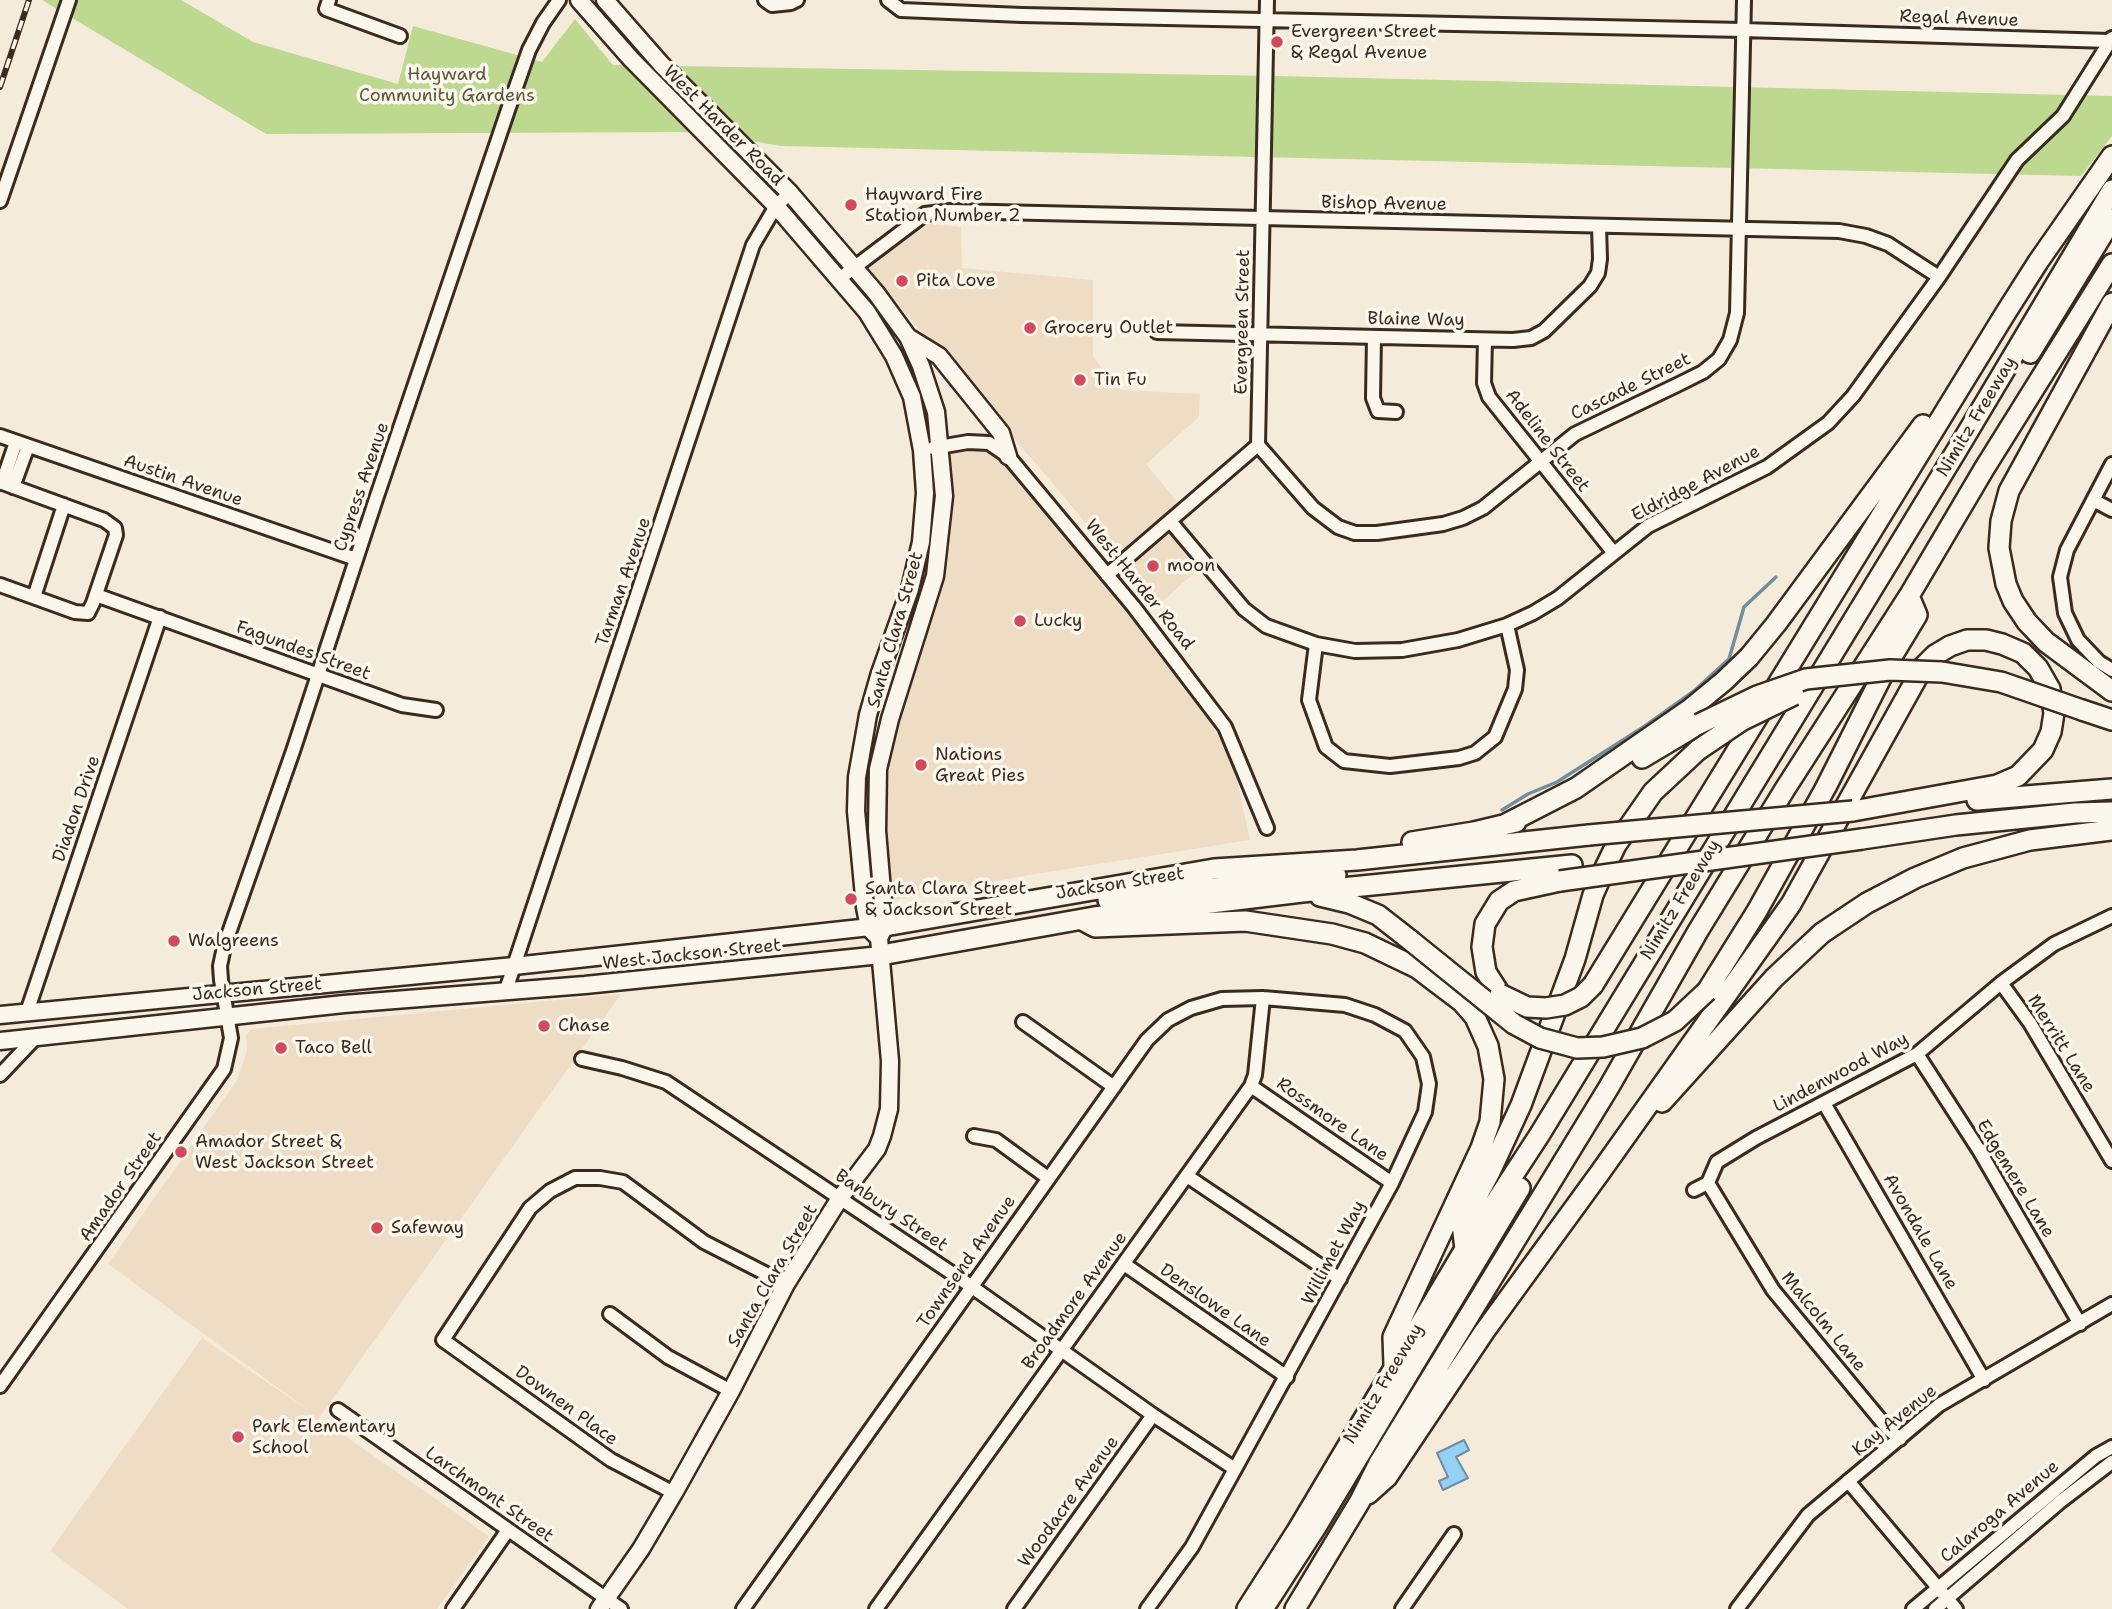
<!DOCTYPE html>
<style>
body{margin:0}
canvas{display:block;background:#f5ebda}
</style>
<canvas width="2112" height="1609"></canvas>
<script>
const c = document.querySelector('canvas').getContext('2d');
c.lineJoin = 'round';
function fillPath(path, color) { c.fillStyle = color; c.fill(path, 'evenodd'); }
const toPath = rows => new Path2D(rows.map(r => 'M' + r).join(''));
function strokePath(path, color, width, dash) { c.strokeStyle = color; c.lineWidth = width; c.lineCap = dash ? 'butt' : 'round'; c.setLineDash(dash || []); c.stroke(path); }
function label(font, color, halo, rows, align = 'center') {
  c.font = font + ' "Shantell Sans",sans-serif'; c.lineWidth = 7; c.setLineDash([]); c.textBaseline = 'middle'; c.strokeStyle = halo; c.fillStyle = color; for (const [text, x, y, turn = 0] of rows) {
    c.save(); c.translate(x, y); c.rotate((+turn || 0) * Math.PI / 180); c.textAlign = isNaN(turn) ? turn : align; if (halo) c.strokeText(text, 0, 0); c.fillText(text, 0, 0); c.restore();
  }
}
const built = toPath([
 [921,223,961,227,962,268,1093,280,1093,357,1121,390,1200,394,1199,417,1146,464,1179,504,1203,565,1155,608,1055,486,867,269],
 [982,450,1003,459,1188,684,1233,763,1250,840,1029,875,890,901,886,808,893,729,938,590,947,454],
 [621,994,319,1418,489,1536,437,1609,128,1609,50,1551,202,1338,311,1412,108,1264,237,1080,247,1051,246,1036,251,1029]
]);
const green = toPath([
 [42,0,181,0,253,42,398,84,413,26,542,62,575,19,613,65,1278,76,2112,96,2112,136,2081,176,781,146,705,133,679,132,266,134]
]);
const water = toPath([
 [1464,1440,1469,1450,1456,1457,1468,1478,1443,1490,1439,1481,1448,1477,1437,1453,1464,1440]
]);
const stream = toPath([
 [1502,810,1528,794,1557,782,1645,726,1694,691,1729,659,1744,607,1776,577]
]);
const minor = toPath([
 [329,0,326,9,400,36],
 [765,0,772,5,791,3,797,0],
 [888,0,901,10,1022,15,1743,30,2110,41],
 [0,201,69,0],
 [839,279,925,214,950,211,1839,231,1866,236,1888,244,1939,277],
 [1157,332,1513,340,1531,338,1544,331,1590,286,1598,273,1600,259,1599,226],
 [1374,337,1373,398,1378,411,1396,412],
 [1485,340,1484,383,1489,397,1613,552],
 [0,436,356,559],
 [1258,445,1313,508,1338,527,1355,533,1377,533,1443,524,1463,518,1483,508,1575,434,1679,384,1703,372,1719,359,1730,340,1737,313,1744,0],
 [933,448,968,442,989,443,1008,456,1134,607,1225,727,1267,828],
 [2112,464,2067,550,2060,577,2065,613,2078,640,2099,662,2112,670],
 [0,482,104,520,115,528,116,535,93,603,88,613,75,612,0,585],
 [2,483,16,442],
 [13,487,28,446],
 [2093,500,2112,510],
 [1170,521,1244,609,1266,626,1316,644,1355,651,1402,650,1458,640,1507,625,1533,613,1558,598,1648,526,1767,467,1828,423,1853,396,1939,277,2017,160,2063,116,2112,38],
 [1107,575,1258,445,1267,0],
 [96,595,402,705,436,710],
 [34,597,64,505],
 [1316,644,1309,700,1326,747,1344,761,1390,766,1459,758,1475,753,1495,737,1515,689,1517,670,1507,625],
 [2001,983,2030,1023,2112,1161],
 [506,990,753,245,776,206,790,193],
 [27,1012,160,617],
 [1023,1022,1114,1087],
 [1917,1054,1979,1150,2080,1324],
 [582,1059,622,1068,666,1082,965,1282,1153,1415,1235,1469],
 [0,1075,36,1037],
 [1251,1086,1392,1183],
 [1824,1103,1984,1380],
 [974,1136,996,1140,1048,1178],
 [1187,1176,1340,1279],
 [1708,1183,1773,1290,1888,1429,1900,1439],
 [1694,1190,1708,1183,1717,1162,1756,1138,1917,1054,2001,983,2054,944,2112,916],
 [1124,1264,1287,1377],
 [610,1314,668,1357,731,1391],
 [0,1386,224,1069,231,1038,221,980,220,966,224,947,293,751,376,499,508,110,529,50,543,23,559,0],
 [338,1410,621,1609],
 [1848,1481,1956,1609],
 [674,1493,611,1460,443,1340,530,1208,550,1191,575,1178,600,1178,623,1182,704,1242,786,1284],
 [453,1609,508,1530],
 [743,1609,1147,1040,1168,1020,1191,1008,1222,999,1263,998,1345,1005,1375,1015,1405,1031,1423,1057,1429,1084,1425,1112,1392,1183,1235,1469,1192,1547,1147,1609],
 [876,1609,1251,1086,1255,1075,1263,998],
 [1014,1609,1153,1415],
 [1402,1609,1454,1534],
 [1737,1609,1808,1515,1939,1405,2112,1304],
 [1913,1609,2096,1456,2112,1447],
 [1935,1609,2061,1501,2112,1462]
]);
const major = toPath([
 [579,0,631,59,776,206,867,312,894,356,912,397,922,450,925,493,921,542,910,589,880,673,868,715,857,777,856,811,865,907,869,928,879,938],
 [908,337,939,356,1001,433,1008,456],
 [0,1015,514,966,879,926],
 [0,1041,344,1004,585,985,881,955],
 [599,1609,641,1549,674,1493,731,1391,786,1284,840,1198,877,1149,882,1136,889,1109,890,1061,879,938,885,926,877,831,878,769,890,719,935,576,944,496,936,412,921,366,908,337,876,293,790,193,661,64,605,0]
]);
const highway = toPath([
 [2112,303,2009,491,2001,521,1999,548,2006,584,2013,601,2027,622,2046,642,2112,691],
 [2030,353,2112,219],
 [2082,710,2112,720],
 [1642,758,1699,724],
 [1977,800,2112,789],
 [1504,825,1576,788,1690,709,1724,681,1749,657,1776,624,1923,425],
 [1862,839,1956,825,2075,813,2112,812],
 [1412,842,1474,832,1516,822],
 [1320,896,1349,903,1378,915,1410,940],
 [1108,900,1336,875],
 [1084,921,1095,927,1245,921,1332,934,1365,943,1417,968,1462,1002,1475,1017,1488,1046,1494,1079,1490,1122,1481,1148,1393,1337,1394,1365],
 [885,926,1214,869,1357,860,1589,835],
 [881,955,1094,917,1302,892,1572,865],
 [1593,985,2005,314,2038,262,2112,156],
 [1707,991,1757,911,1826,787,1891,658,1917,615,1909,596],
 [1500,994,1486,972,1482,947,1485,924,1499,901,1514,891,1560,881],
 [1662,1102,1774,978,1822,933,1867,903,1915,878,1963,858,2030,840,2112,830],
 [1465,1249,1462,1224,1490,1172,1521,1105,1575,959,1593,895,1604,870,1616,845,1653,792,1698,750],
 [1368,1494,1387,1477,1484,1332,1599,1174,1791,904,1923,667,1935,655,1950,646,1967,640,1986,640,2002,644,2023,653,2038,668,2050,689,2054,713,2051,732,2043,750,2018,776,1997,785,1853,811],
 [1247,1609,1297,1531,1465,1249,1540,1134,1957,450,2112,190],
 [1263,1609,1316,1527,1520,1188],
 [1295,1609,1360,1501,1379,1463,1609,1087,1698,931,1785,789,1909,596,1984,469,2112,264]
]);
const rail = toPath([
 [0,87,29,0]
]);
const highwayBridge = toPath([
 [1699,724,1757,696,1806,679,1890,670,1942,672,2001,682,2082,710],
 [1698,750,1741,721,1794,695],
 [1589,835,1853,811],
 [1560,881,1862,839],
 [1410,940,1514,1024,1540,1038,1577,1048,1603,1047,1642,1038,1675,1021,1707,991],
 [1500,994,1527,1007,1546,1008,1565,1005,1581,997,1593,985]
]);
const markers = [
 [1277,42,7,"#d1495b"],
 [851,205,7,"#d1495b"],
 [902,281,7,"#d1495b"],
 [1030,328,7,"#d1495b"],
 [1080,380,7,"#d1495b"],
 [1153,566,7,"#d1495b"],
 [1020,621,7,"#d1495b"],
 [921,765,7,"#d1495b"],
 [851,899,7,"#d1495b"],
 [174,941,7,"#d1495b"],
 [544,1026,7,"#d1495b"],
 [281,1048,7,"#d1495b"],
 [181,1152,7,"#d1495b"],
 [377,1228,7,"#d1495b"],
 [238,1437,7,"#d1495b"]
];
const streetNames = [
 ["Regal Avenue",1959,19,2],
 ["West Harder Road",723,126,45],
 ["Bishop Avenue",1384,204,1],
 ["Blaine Way",1416,320,1],
 ["Evergreen Street",1243,322,-89],
 ["Cascade Street",1631,387,-26],
 ["Nimitz Freeway",1977,417,-59],
 ["Adeline Street",1547,441,52],
 ["Austin Avenue",183,481,19],
 ["Eldridge Avenue",1696,484,-28],
 ["Cypress Avenue",362,487,-71],
 ["Tarman Avenue",624,582,-71],
 ["West Harder Road",1139,585,51],
 ["Santa Clara Street",896,630,-74],
 ["Fagundes Street",303,651,20],
 ["Diadon Drive",77,809,-71],
 ["Jackson Street",1120,884,-9],
 ["Nimitz Freeway",1681,900,-59],
 ["West Jackson Street",692,955,-6],
 ["Jackson Street",257,990,-5],
 ["Merritt Lane",2061,1044,58],
 ["Lindenwood Way",1841,1073,-28],
 ["Rossmore Lane",1332,1120,35],
 ["Edgemere Lane",2015,1179,59],
 ["Amador Street",121,1187,-55],
 ["Banbury Street",891,1211,34],
 ["Avondale Lane",1920,1232,60],
 ["Willimet Way",1334,1253,-62],
 ["Townsend Avenue",967,1262,-55],
 ["Santa Clara Street",773,1276,-60],
 ["Broadmore Avenue",1075,1301,-54],
 ["Denslowe Lane",1215,1306,35],
 ["Malcolm Lane",1823,1322,51],
 ["Nimitz Freeway",1384,1384,-59],
 ["Downen Place",566,1406,36],
 ["Kay Avenue",1895,1421,-39],
 ["Larchmont Street",489,1495,35],
 ["Woodacre Avenue",1069,1502,-54],
 ["Calaroga Avenue",2000,1512,-40]
];
const poiNames = [
 ["Evergreen Street",1291,32],
 ["& Regal Avenue",1291,53],
 ["Hayward Fire",865,195],
 ["Station Number 2",865,216],
 ["Pita Love",916,281],
 ["Grocery Outlet",1044,328],
 ["Tin Fu",1094,380],
 ["moon",1167,566],
 ["Lucky",1034,621],
 ["Nations",935,755],
 ["Great Pies",935,776],
 ["Santa Clara Street",865,889],
 ["& Jackson Street",865,910],
 ["Walgreens",188,941],
 ["Chase",558,1026],
 ["Taco Bell",295,1048],
 ["Amador Street &",195,1142],
 ["West Jackson Street",195,1163],
 ["Safeway",391,1228],
 ["Park Elementary",252,1427],
 ["School",252,1448]
];
const parkNames = [
 ["Hayward",447,75],
 ["Community Gardens",447,96]
];
fillPath(built, '#eeddc4');
fillPath(green, '#bdd88f');
fillPath(water, '#95d1f5');
strokePath(water, '#718e9f', 2);
strokePath(stream, '#718e9f', 3.5);
strokePath(minor, '#3b2a1e', 18);
strokePath(major, '#3b2a1e', 21);
strokePath(highway, '#3b2a1e', 24);
strokePath(minor, '#fbf7ec', 12);
strokePath(major, '#fbf7ec', 16);
strokePath(highway, '#fbf7ec', 19);
strokePath(rail, '#3b2a1e', 6);
strokePath(rail, '#fbf7ec', 3.5, [10]);
strokePath(highwayBridge, '#3b2a1e', 24, []);
strokePath(highwayBridge, '#fbf7ec', 19);
for (const [x, y, r, color] of markers) { const dot = new Path2D(); dot.arc(x, y, r, 0, 2 * Math.PI); c.fillStyle = color; c.fill(dot); strokePath(dot, '#fbf7ec', 2.5); }
label('18px', '#3b2a1e', '#fbf7ec', streetNames);
label('18px', '#3b2a1e', '#fbf7ec', poiNames, 'left');
label('18px', '#5c563a', '#fbf7ec', parkNames);
</script>
